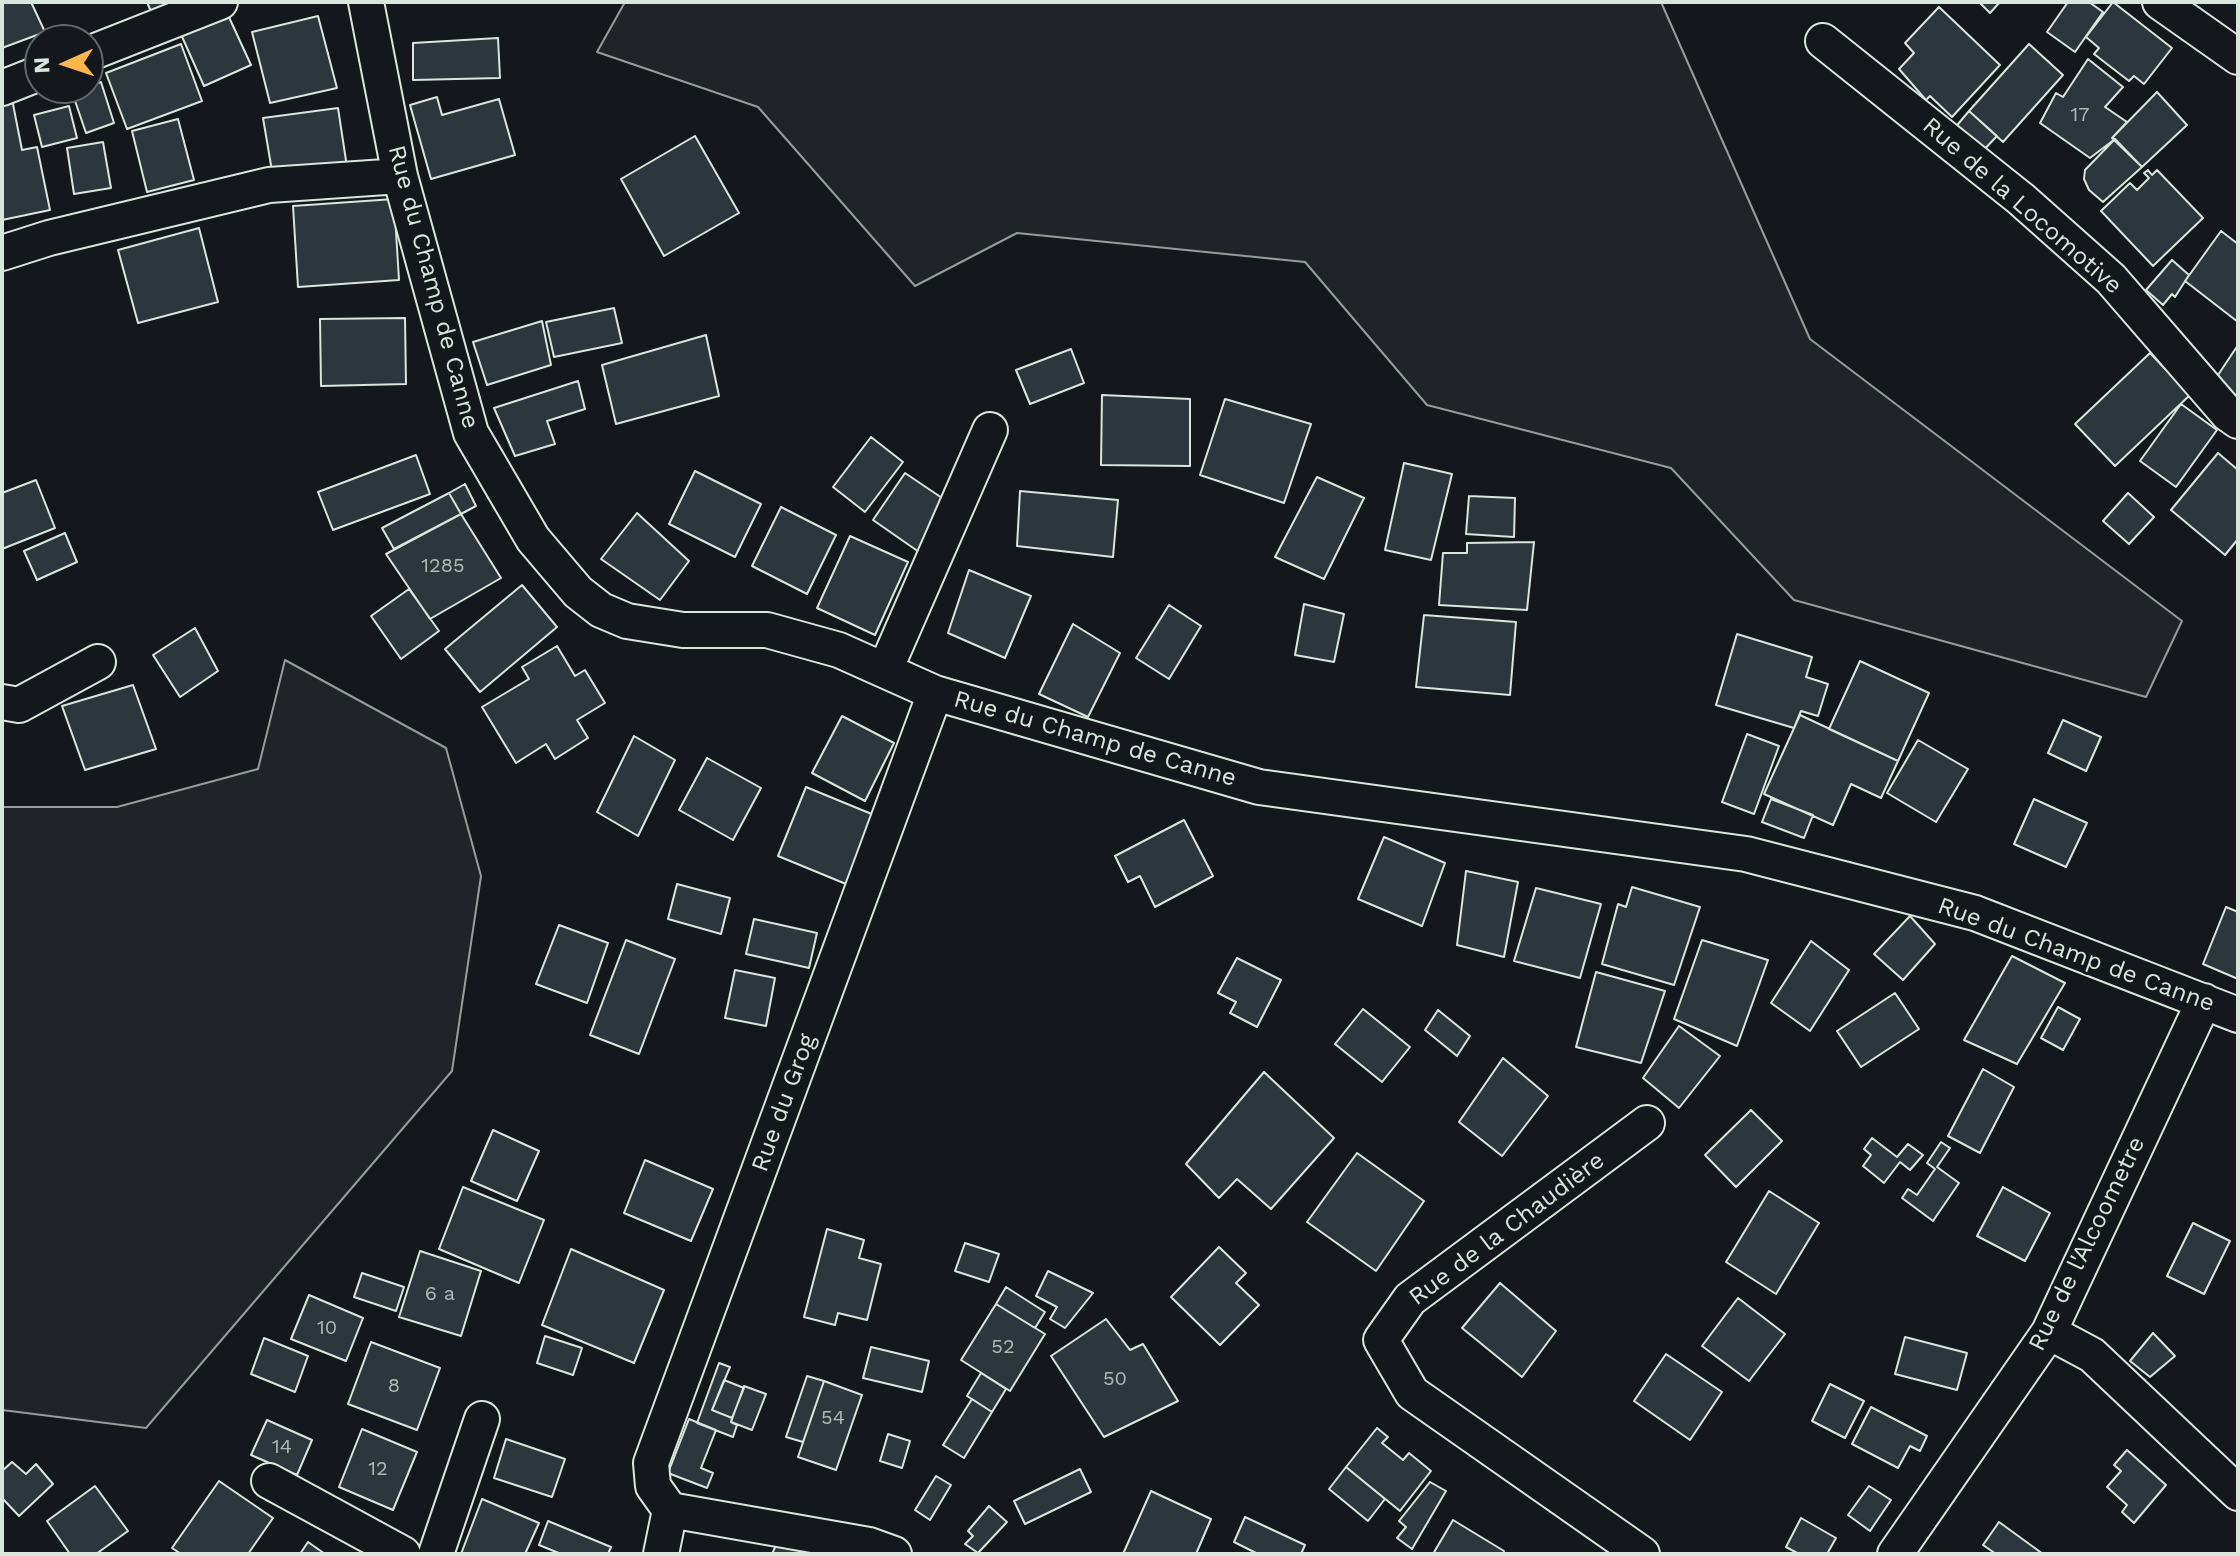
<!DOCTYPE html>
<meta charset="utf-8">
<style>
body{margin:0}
#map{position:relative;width:2240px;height:1556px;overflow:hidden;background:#14181c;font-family:"Work Sans",sans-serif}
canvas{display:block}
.frame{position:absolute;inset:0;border:4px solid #d8e6dc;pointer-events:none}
.north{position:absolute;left:24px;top:24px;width:80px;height:80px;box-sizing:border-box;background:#14181c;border:2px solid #626a69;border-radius:50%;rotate:267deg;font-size:22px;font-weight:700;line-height:32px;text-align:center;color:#d8e6dc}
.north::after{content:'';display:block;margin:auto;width:28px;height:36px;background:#ffb74d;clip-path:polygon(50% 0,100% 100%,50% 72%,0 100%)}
</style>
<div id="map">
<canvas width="2240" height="1556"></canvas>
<div class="frame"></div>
<div class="north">N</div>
</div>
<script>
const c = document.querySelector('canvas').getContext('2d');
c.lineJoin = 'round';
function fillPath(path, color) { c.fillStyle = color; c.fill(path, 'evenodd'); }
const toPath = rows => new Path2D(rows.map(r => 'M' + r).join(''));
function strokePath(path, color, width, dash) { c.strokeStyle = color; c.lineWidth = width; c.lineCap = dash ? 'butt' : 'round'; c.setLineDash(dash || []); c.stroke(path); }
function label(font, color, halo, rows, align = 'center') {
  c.font = font + ' "Work Sans",sans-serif'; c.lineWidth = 6; c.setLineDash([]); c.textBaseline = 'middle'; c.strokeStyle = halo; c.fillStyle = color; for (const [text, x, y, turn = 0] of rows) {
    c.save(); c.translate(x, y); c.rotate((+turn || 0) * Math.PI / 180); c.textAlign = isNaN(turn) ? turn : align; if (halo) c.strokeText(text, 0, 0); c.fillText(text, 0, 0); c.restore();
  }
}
const green = toPath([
 [625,2,1661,2,1810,339,2182,621,2146,697,1794,600,1671,468,1427,405,1305,262,1017,233,915,286,758,107,597,52,625,2],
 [285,660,446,748,481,876,452,1071,146,1428,2,1410,2,807,117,807,258,769,285,660]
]);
const building = toPath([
 [2,2,31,2,45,32,2,48,2,2],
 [147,2,181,2,152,14,147,2],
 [222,2,251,65,204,86,175,21,222,2],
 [1979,2,2000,2,1990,13,1979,2],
 [2068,2,2089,2,2103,12,2075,52,2047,32,2068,2],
 [2113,2,2172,48,2144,84,2134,76,2129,81,2094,54,2099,48,2086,37,2113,2],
 [1939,7,2000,65,1952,117,1930,96,1926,100,1899,69,1914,53,1905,43,1939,7],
 [318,16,337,88,270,103,252,32,318,16],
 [498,38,500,78,413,80,413,43,498,38],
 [181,44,202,101,127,129,106,73,181,44],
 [2029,44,2063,75,2003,142,1969,111,2029,44],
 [2088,59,2123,87,2105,107,2127,122,2112,138,2115,139,2090,158,2040,123,2056,93,2063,97,2088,59],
 [101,82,114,123,86,133,72,92,101,82],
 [2157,92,2187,125,2142,167,2112,138,2157,92],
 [437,97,442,115,499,99,515,155,431,179,410,105,437,97],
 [12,99,22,150,37,147,50,210,2,220,2,101,12,99],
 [69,106,77,138,42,147,34,115,69,106],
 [338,108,347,167,273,177,263,118,338,108],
 [1969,111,1997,136,1979,155,1953,130,1969,111],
 [178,119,194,180,147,192,132,131,178,119],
 [695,136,739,213,664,256,621,179,695,136],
 [2115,139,2142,167,2103,202,2089,190,2084,179,2085,170,2115,139],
 [103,142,111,188,74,194,67,148,103,142],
 [2148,170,2152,175,2157,170,2203,218,2153,266,2101,211,2130,183,2137,190,2149,178,2144,173,2148,170],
 [394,199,399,280,298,287,293,206,394,199],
 [199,228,218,302,138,323,118,250,199,228],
 [2221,231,2238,244,2238,322,2185,281,2221,231],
 [2172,260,2189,275,2175,297,2172,294,2163,305,2146,290,2172,260],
 [614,308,622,343,554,357,546,322,614,308],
 [405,318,406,384,321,386,320,319,405,318],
 [542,321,551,365,487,385,473,342,542,321],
 [706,335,719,396,616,424,602,365,706,335],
 [2238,345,2238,401,2216,378,2238,345],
 [1071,349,1084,383,1030,404,1016,370,1071,349],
 [2150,353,2190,395,2115,466,2075,424,2150,353],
 [578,381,585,409,547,421,555,444,515,456,494,408,578,381],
 [1102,395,1190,399,1190,466,1101,465,1102,395],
 [1225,399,1311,424,1284,503,1200,475,1225,399],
 [2181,404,2217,430,2176,487,2140,461,2181,404],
 [871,437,903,462,865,512,833,487,871,437],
 [2218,453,2238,470,2238,539,2225,555,2171,510,2218,453],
 [416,455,430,494,333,530,318,492,416,455],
 [1404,463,1452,474,1431,560,1385,550,1404,463],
 [695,471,761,504,735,557,669,524,695,471],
 [905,473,951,504,919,552,873,520,905,473],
 [1317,477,1364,498,1324,579,1275,557,1317,477],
 [36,480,55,528,2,549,2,493,36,480],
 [465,484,476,506,461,514,449,493,465,484],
 [1020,491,1118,500,1113,557,1017,546,1020,491],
 [449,493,461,514,394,549,382,528,449,493],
 [2128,493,2154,517,2129,544,2103,521,2128,493],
 [1469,496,1515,498,1514,537,1466,534,1469,496],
 [781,507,836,535,807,594,752,566,781,507],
 [637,513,689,561,660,600,601,559,637,513],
 [461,514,501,578,430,619,386,554,461,514],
 [65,533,77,562,37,580,24,551,65,533],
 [850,536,908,562,875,635,817,608,850,536],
 [1534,542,1527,610,1439,605,1443,553,1467,553,1467,543,1534,542],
 [969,570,1031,596,1005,658,948,633,969,570],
 [522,585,557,627,480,692,445,649,522,585],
 [409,589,439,631,401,659,371,616,409,589],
 [1304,604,1344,614,1334,662,1295,655,1304,604],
 [1169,605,1201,626,1169,679,1136,658,1169,605],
 [1424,615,1516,622,1510,695,1416,687,1424,615],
 [1073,624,1120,653,1088,717,1039,694,1073,624],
 [195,628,218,671,180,697,153,655,195,628],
 [1737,634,1812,657,1806,677,1828,684,1818,716,1801,711,1794,728,1716,705,1737,634],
 [557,646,575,676,585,670,605,703,577,720,588,738,555,759,546,744,516,763,482,707,529,679,522,667,557,646],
 [1860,661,1929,693,1898,761,1829,729,1860,661],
 [133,685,156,749,85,770,62,706,133,685],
 [1800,715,1898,761,1881,798,1851,784,1833,825,1764,794,1800,715],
 [842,716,894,743,865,801,812,773,842,716],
 [2063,720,2101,737,2086,771,2048,753,2063,720],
 [1747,734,1779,746,1754,814,1722,802,1747,734],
 [634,736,675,760,638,836,597,812,634,736],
 [1918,740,1968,769,1936,822,1887,793,1918,740],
 [707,758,761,788,733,840,679,810,707,758],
 [806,787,874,815,846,884,778,856,806,787],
 [1771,799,1813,815,1804,838,1762,822,1771,799],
 [2034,799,2087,823,2066,867,2014,844,2034,799],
 [1184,820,1213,876,1155,907,1140,876,1128,882,1115,856,1184,820],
 [1384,837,1445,863,1422,926,1358,899,1384,837],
 [1466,871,1518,882,1504,957,1457,945,1466,871],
 [677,884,730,898,721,934,668,919,677,884],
 [1632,887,1700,907,1674,985,1602,964,1618,904,1626,907,1632,887],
 [1536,888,1601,904,1580,978,1514,961,1536,888],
 [2226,907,2238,912,2238,979,2203,964,2226,907],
 [1910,916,1935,944,1903,980,1874,954,1910,916],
 [754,919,817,933,809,968,746,954,754,919],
 [559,925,608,943,587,1003,536,984,559,925],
 [626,940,675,959,639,1054,590,1035,626,940],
 [1702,940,1768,960,1737,1046,1674,1019,1702,940],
 [1811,941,1849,970,1810,1031,1771,1003,1811,941],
 [2012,956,2065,983,2017,1064,1964,1040,2012,956],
 [1237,958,1281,980,1257,1027,1230,1013,1236,1002,1218,993,1237,958],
 [735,970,775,978,766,1026,725,1018,735,970],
 [1596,972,1665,991,1641,1063,1576,1047,1596,972],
 [1895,993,1919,1029,1861,1067,1837,1031,1895,993],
 [2058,1007,2080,1019,2063,1050,2041,1038,2058,1007],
 [1363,1009,1410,1047,1382,1082,1335,1044,1363,1009],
 [1438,1010,1470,1036,1457,1056,1425,1030,1438,1010],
 [1679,1026,1720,1056,1679,1108,1643,1078,1679,1026],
 [1503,1058,1548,1096,1502,1156,1459,1122,1503,1058],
 [1983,1069,2014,1087,1980,1153,1948,1136,1983,1069],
 [1264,1072,1334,1138,1271,1209,1237,1179,1219,1198,1186,1164,1264,1072],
 [1751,1110,1782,1141,1736,1187,1705,1155,1751,1110],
 [493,1130,539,1151,517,1201,471,1181,493,1130],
 [1872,1138,1897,1157,1908,1144,1923,1155,1910,1170,1900,1162,1884,1183,1863,1166,1871,1155,1864,1149,1872,1138],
 [1941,1142,1950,1148,1937,1167,1959,1183,1933,1221,1902,1198,1908,1189,1917,1195,1935,1169,1927,1163,1941,1142],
 [1357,1153,1424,1201,1376,1271,1307,1222,1357,1153],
 [645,1160,713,1189,691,1241,624,1213,645,1160],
 [463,1187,544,1220,519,1283,439,1249,463,1187],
 [2003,1187,2050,1213,2025,1261,1977,1236,2003,1187],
 [1769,1191,1819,1223,1776,1294,1726,1262,1769,1191],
 [2193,1223,2230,1241,2204,1294,2167,1276,2193,1223],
 [827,1229,864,1240,859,1258,881,1264,867,1320,838,1313,835,1325,804,1317,827,1229],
 [965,1243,999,1254,989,1282,955,1271,965,1243],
 [1219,1247,1246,1273,1236,1283,1259,1305,1220,1345,1171,1297,1219,1247],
 [571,1249,664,1290,634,1363,542,1325,571,1249],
 [420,1251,481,1271,461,1336,399,1317,420,1251],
 [1048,1271,1093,1293,1065,1328,1050,1319,1057,1307,1036,1296,1048,1271],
 [362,1273,404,1287,396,1311,354,1297,362,1273],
 [1500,1283,1556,1331,1522,1377,1462,1328,1500,1283],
 [1006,1287,1045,1312,1035,1328,996,1304,1006,1287],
 [309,1295,363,1318,346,1361,291,1339,309,1295],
 [1738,1298,1785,1334,1749,1381,1702,1346,1738,1298],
 [996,1304,1045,1334,1010,1391,961,1360,996,1304],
 [1106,1319,1130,1350,1143,1344,1178,1401,1104,1437,1051,1356,1106,1319],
 [2153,1333,2175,1356,2150,1377,2130,1361,2153,1333],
 [545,1336,582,1348,573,1375,537,1363,545,1336],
 [1905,1337,1967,1353,1957,1390,1895,1374,1905,1337],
 [264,1338,308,1356,295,1392,251,1374,264,1338],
 [371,1342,440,1368,417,1430,348,1404,371,1342],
 [871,1347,929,1361,922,1392,863,1378,871,1347],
 [1666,1354,1722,1392,1690,1440,1634,1401,1666,1354],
 [719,1363,730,1367,712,1410,732,1418,731,1422,737,1425,733,1437,697,1423,719,1363],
 [981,1373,1006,1389,992,1412,967,1396,981,1373],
 [807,1376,824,1381,803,1442,786,1437,807,1376],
 [724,1380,744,1388,732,1418,712,1410,724,1380],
 [824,1381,862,1395,836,1470,798,1457,824,1381],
 [1830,1384,1864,1401,1845,1438,1812,1421,1830,1384],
 [744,1386,766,1394,752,1430,731,1422,744,1386],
 [972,1399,992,1412,964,1458,943,1445,972,1399],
 [1871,1407,1927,1436,1920,1451,1910,1446,1898,1468,1852,1444,1871,1407],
 [689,1419,716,1430,701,1468,713,1473,707,1488,668,1473,689,1419],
 [267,1420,312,1440,297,1475,251,1455,267,1420],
 [1377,1428,1388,1437,1382,1443,1403,1460,1409,1453,1431,1471,1400,1511,1346,1467,1377,1428],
 [362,1429,417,1452,393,1510,339,1487,362,1429],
 [888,1434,910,1441,902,1468,880,1461,888,1434],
 [506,1439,565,1459,552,1497,494,1478,506,1439],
 [2127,1450,2166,1485,2134,1523,2122,1512,2127,1505,2107,1487,2121,1471,2114,1465,2127,1450],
 [12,1462,26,1474,36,1464,53,1484,19,1516,2,1498,2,1471,12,1462],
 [1346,1467,1385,1499,1368,1521,1329,1489,1346,1467],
 [1080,1469,1091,1492,1025,1524,1014,1501,1080,1469],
 [936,1476,951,1485,930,1520,915,1510,936,1476],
 [219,1481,273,1518,248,1554,181,1554,172,1548,219,1481],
 [1430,1482,1446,1491,1412,1549,1397,1538,1406,1527,1399,1521,1430,1482],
 [95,1486,128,1531,96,1554,70,1554,47,1521,95,1486],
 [1869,1486,1891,1500,1870,1531,1848,1515,1869,1486],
 [1151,1491,1211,1519,1196,1554,1123,1554,1151,1491],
 [482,1499,539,1523,525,1554,461,1554,482,1499],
 [989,1506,1007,1522,978,1553,965,1544,973,1536,968,1531,989,1506],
 [1245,1517,1305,1545,1301,1554,1258,1554,1234,1542,1245,1517],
 [1801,1518,1836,1538,1827,1554,1799,1554,1786,1547,1801,1518],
 [1453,1520,1504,1551,1503,1554,1433,1554,1453,1520],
 [548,1521,611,1547,608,1554,561,1554,539,1545,548,1521],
 [1999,1522,2043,1554,1996,1554,1983,1545,1999,1522],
 [778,1541,808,1554,772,1554,778,1541],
 [308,1542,325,1554,300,1554,308,1542]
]);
const minor = toPath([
 [366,2,400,176,471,433,533,539,578,592,601,610,627,621,683,630,767,630,839,650,935,693,1259,787,1746,854,1975,913,2238,1015],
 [2160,2,2238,57],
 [1823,41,2021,199,2111,279,2228,414,2238,421],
 [88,54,220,2],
 [2,88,40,73],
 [2,253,49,238,269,185,400,176],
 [885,670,990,430],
 [2,702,19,705,98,662],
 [2049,1332,2092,1355,2238,1493],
 [269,1481,403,1554],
 [670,1510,653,1486,651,1463,935,693],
 [670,1510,869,1545,894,1554],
 [436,1554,482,1419],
 [661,1554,670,1510],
 [1642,1554,1412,1393,1381,1340,1410,1299,1647,1123],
 [1895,1554,2049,1332,2204,1001]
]);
const numberNames = [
 ["17",2080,115],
 ["1285",443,566],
 ["6 a",440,1294],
 ["10",327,1328],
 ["52",1003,1347],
 ["50",1115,1379],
 ["8",394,1386],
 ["54",833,1418],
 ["14",282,1447],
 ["12",378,1469]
];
const streetNames = [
 ["Rue de la Locomotive",2022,206,41],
 ["Rue du Champ de Canne",433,287,75],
 ["Rue du Champ de Canne",1095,739,16],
 ["Rue du Champ de Canne",2076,955,20],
 ["Rue du Grog",784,1103,-70],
 ["Rue de la Chaudière",1507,1229,-37],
 ["Rue de l'Alcoometre",2087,1244,-64]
];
fillPath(green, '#202428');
strokePath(green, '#939e99', 2);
fillPath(building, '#2c363c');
strokePath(building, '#d8e6dc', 2);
strokePath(minor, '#d8e6dc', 38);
strokePath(minor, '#14181c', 34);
label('20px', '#adbab4', null, numberNames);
label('24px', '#d8e6dc', '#14181c', streetNames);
</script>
